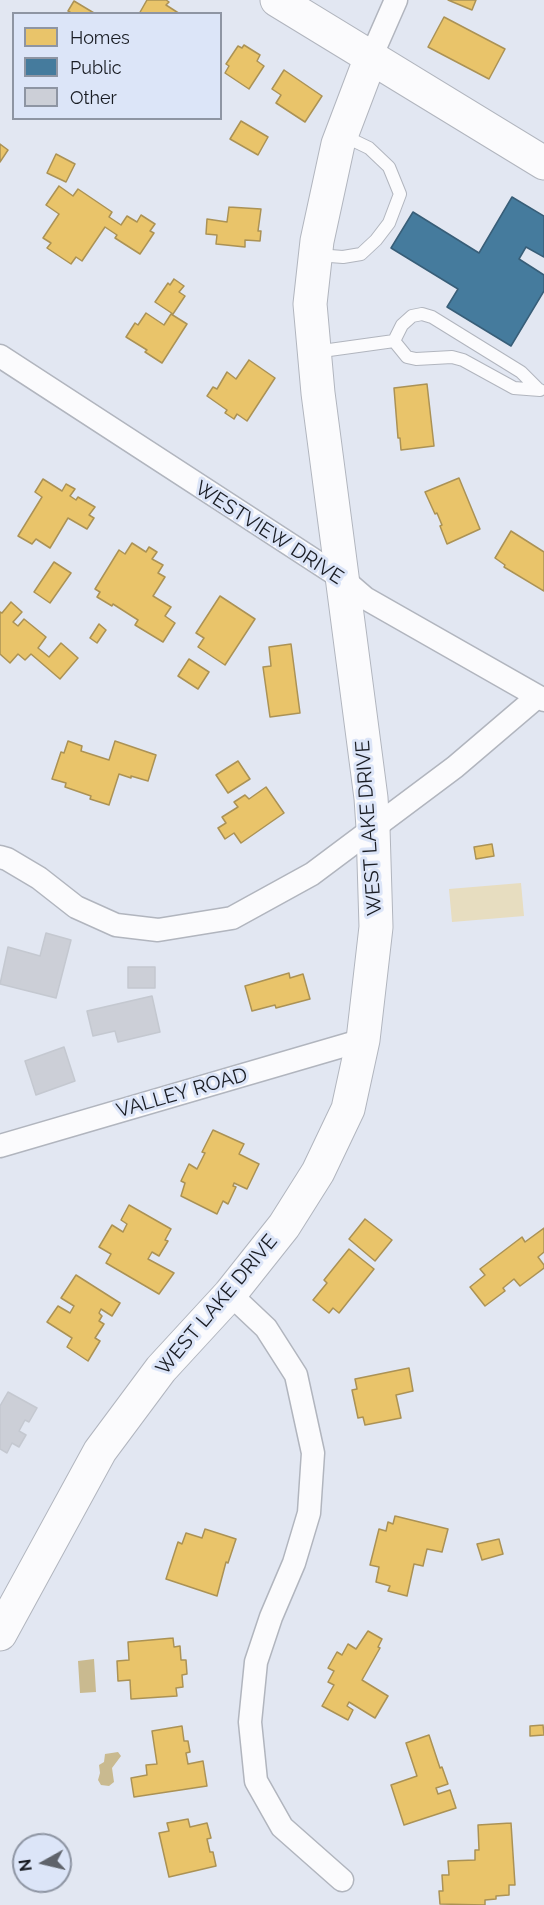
<!DOCTYPE html>
<style>
body{margin:0}
#map{position:relative;width:544px;height:1905px;overflow:hidden;background:#e2e7f2;font-family:Raleway,sans-serif}
canvas{display:block}
.legend{position:absolute;left:12px;top:12px;width:210px;height:108px;box-sizing:border-box;background:#dce5f8;border:2px solid #8e95a3;margin:0;padding:8px 10px;list-style:none;font-size:18px;color:#191c23}
.legend li{display:flex;align-items:center;gap:12px;height:30px}
.legend b{width:30px;border:2px solid #8e95a3}
.north{position:absolute;left:12px;top:1833px;width:60px;height:60px;box-sizing:border-box;background:#dce5f8;border:2px solid #8e95a3;border-radius:50%;rotate:262deg;font-size:16px;font-weight:700;line-height:24px;text-align:center;color:#191c23}
.north::after{content:'';display:block;margin:auto;width:21px;height:27px;background:#5f636b;clip-path:polygon(50% 0,100% 100%,50% 72%,0 100%)}
</style>
<div id="map">
<canvas width="544" height="1905"></canvas>
<ul class="legend">
<li><b style="height:16px;background:#e9c46a"></b>Homes</li>
<li><b style="height:16px;background:#457b9d"></b>Public</li>
<li><b style="height:16px;background:#cccfd7"></b>Other</li>
</ul>
<div class="north">N</div>
</div>
<script>
const c = document.querySelector('canvas').getContext('2d');
c.lineJoin = 'round';
function fillPath(path, color) { c.fillStyle = color; c.fill(path, 'evenodd'); }
const toPath = rows => new Path2D(rows.map(r => 'M' + r).join(''));
function strokePath(path, color, width, dash) { c.strokeStyle = color; c.lineWidth = width; c.lineCap = dash ? 'butt' : 'round'; c.setLineDash(dash || []); c.stroke(path); }
function label(font, color, halo, rows, align = 'center') {
  c.font = font + ' Raleway,sans-serif'; c.lineWidth = 6; c.setLineDash([]); c.textBaseline = 'middle'; c.strokeStyle = halo; c.fillStyle = color; for (const [text, x, y, turn = 0] of rows) {
    c.save(); c.translate(x, y); c.rotate((+turn || 0) * Math.PI / 180); c.textAlign = isNaN(turn) ? turn : align; if (halo) c.strokeText(text, 0, 0); c.fillText(text, 0, 0); c.restore();
  }
}
const green = toPath([
 [521,883,524,916,452,922,449,889]
]);
const water = toPath([
 [94,1659,96,1692,80,1693,78,1661],
 [118,1752,121,1756,112,1768,114,1782,109,1786,101,1785,98,1780,100,1773,99,1765,104,1762,105,1754]
]);
const homes = toPath([
 [147,0,166,0,169,2,166,5,180,14,139,14,147,0],
 [448,0,476,0,472,10,448,0],
 [74,1,94,13,93,14,73,14,68,11,74,1],
 [444,17,505,49,489,79,428,47,444,17],
 [244,45,260,55,257,61,264,66,249,89,225,73,229,66,226,64,238,46,242,48,244,45],
 [284,70,322,96,305,122,276,103,281,95,272,89,284,70],
 [241,121,268,137,258,155,230,139,241,121],
 [0,144,8,150,0,162,0,144],
 [56,154,75,164,66,182,47,173,56,154],
 [59,186,73,196,78,189,112,212,109,217,121,225,127,216,137,222,141,215,155,224,150,231,154,233,140,254,115,238,117,235,105,227,82,261,76,257,71,264,47,248,51,243,43,238,59,214,46,205,59,186],
 [229,207,261,209,258,231,261,231,260,241,245,240,245,247,216,244,217,235,206,234,207,219,227,222,229,207],
 [174,279,184,286,179,292,185,296,173,314,155,302,168,283,170,285,174,279],
 [146,313,164,325,171,314,187,324,162,363,145,352,147,350,126,337,135,323,138,325,146,313],
 [249,360,275,378,247,421,237,414,234,419,225,413,227,410,207,396,213,387,217,389,227,372,236,379,249,360],
 [427,384,434,446,401,450,400,438,398,438,394,388,427,384],
 [459,478,480,529,447,544,440,526,442,525,437,513,435,514,425,492,459,478],
 [43,479,62,491,66,484,75,489,70,496,76,500,78,497,95,507,89,515,94,518,87,529,68,518,50,548,36,539,32,544,18,536,42,497,35,492,43,479],
 [511,531,544,552,544,591,504,567,505,565,495,558,511,531],
 [132,543,146,552,149,547,157,552,152,559,163,565,158,573,165,577,153,596,171,607,165,616,175,623,163,642,135,625,138,620,113,604,112,606,97,597,100,592,95,589,119,550,125,554,132,543],
 [54,562,71,573,50,603,34,592,54,562],
 [220,596,255,619,225,665,198,647,204,638,196,633,220,596],
 [11,602,22,612,13,622,18,626,24,619,46,637,38,648,49,657,61,643,78,658,60,679,31,654,25,660,18,654,10,663,0,654,0,612,2,613,11,602],
 [99,624,106,630,97,643,90,638,99,624],
 [291,644,300,713,270,717,263,667,271,666,269,647,291,644],
 [189,659,209,672,198,689,178,676,189,659],
 [68,741,82,746,81,751,109,760,115,741,156,755,148,781,131,776,131,778,119,774,109,805,90,799,91,796,65,787,66,783,52,779,61,752,64,753,68,741],
 [238,761,250,779,228,793,216,775,238,761],
 [266,787,284,813,241,843,234,833,225,839,218,828,226,823,222,817,238,807,234,802,245,795,249,799,266,787],
 [492,844,494,856,476,859,474,847,492,844],
 [289,973,290,978,303,974,310,999,276,1008,275,1005,252,1011,245,986,289,973],
 [213,1130,244,1144,239,1154,259,1164,247,1189,234,1183,233,1186,236,1187,228,1204,223,1201,217,1214,181,1196,185,1183,181,1181,189,1164,197,1169,205,1153,202,1152,213,1130],
 [129,1205,171,1229,165,1240,168,1241,159,1256,152,1252,148,1259,174,1273,159,1294,106,1263,111,1254,99,1247,112,1225,123,1232,127,1224,121,1220,129,1205],
 [365,1219,392,1240,375,1261,349,1239,365,1219],
 [544,1228,544,1252,538,1257,544,1265,544,1268,520,1286,514,1279,503,1288,505,1291,485,1306,470,1287,485,1275,480,1269,522,1237,525,1242,544,1228],
 [349,1249,374,1269,339,1313,333,1308,329,1313,313,1300,327,1283,324,1280,349,1249],
 [76,1275,120,1303,112,1316,101,1309,99,1313,102,1316,99,1321,104,1324,95,1338,100,1341,88,1361,67,1347,72,1338,47,1322,58,1306,70,1313,74,1306,61,1298,76,1275],
 [409,1368,413,1391,396,1395,401,1418,365,1425,363,1417,358,1418,352,1390,357,1389,355,1379,409,1368],
 [395,1516,448,1529,442,1552,427,1549,423,1566,414,1564,407,1596,388,1591,390,1586,376,1582,379,1567,370,1565,379,1529,386,1531,388,1522,393,1524,395,1516],
 [205,1529,236,1539,228,1563,226,1562,217,1596,166,1579,178,1542,182,1544,186,1533,202,1538,205,1529],
 [499,1539,503,1554,482,1560,477,1544,499,1539],
 [368,1631,382,1639,378,1647,380,1648,362,1680,388,1696,375,1718,349,1702,347,1706,353,1710,348,1720,322,1706,334,1685,328,1682,334,1671,328,1668,337,1652,342,1655,348,1644,356,1649,368,1631],
 [173,1638,174,1647,180,1646,181,1660,186,1660,187,1674,182,1675,183,1687,176,1688,177,1696,131,1699,130,1680,118,1681,117,1661,129,1660,128,1642,173,1638],
 [543,1725,544,1735,530,1736,530,1726,543,1725],
 [182,1726,184,1741,188,1741,190,1752,186,1753,188,1764,203,1761,207,1786,134,1797,131,1778,147,1775,146,1765,157,1764,152,1731,182,1726],
 [429,1735,440,1768,442,1767,448,1784,436,1788,438,1794,450,1790,456,1808,404,1825,391,1785,417,1776,406,1743,429,1735],
 [188,1819,190,1827,207,1823,211,1838,207,1839,210,1852,213,1852,216,1866,169,1877,159,1833,169,1831,167,1823,188,1819],
 [511,1823,515,1885,509,1885,509,1895,496,1896,496,1899,485,1900,485,1905,440,1904,439,1891,443,1891,442,1875,449,1875,448,1861,475,1860,475,1850,479,1850,478,1825,511,1823]
]);
const public = toPath([
 [512,197,544,216,544,257,526,247,519,259,544,275,544,291,511,346,447,307,458,289,391,248,413,212,479,253,512,197]
]);
const building = toPath([
 [46,933,71,940,56,998,0,984,8,947,40,956,46,933],
 [128,967,155,967,155,988,128,988,128,967],
 [152,996,160,1032,118,1042,115,1031,93,1036,87,1011,152,996],
 [64,1047,75,1081,36,1095,25,1061,64,1047],
 [8,1392,37,1408,29,1422,25,1420,19,1431,26,1435,19,1447,12,1443,7,1453,0,1449,0,1406,8,1392]
]);
const service = toPath([
 [317,255,343,257,361,254,376,240,389,223,400,194,389,167,369,148,342,135],
 [394,341,402,325,412,316,422,314,432,317,521,372,538,389],
 [394,341,407,357,416,359,452,357,463,360,514,388,540,390],
 [315,352,394,341]
]);
const minor = toPath([
 [371,57,396,0],
 [0,356,343,579,365,598,544,700],
 [0,857,7,859,39,878,76,907,116,925,158,930,232,918,312,874,455,767,537,697],
 [0,1146,363,1040],
 [230,1294,266,1328,296,1375,313,1453,309,1513,294,1563,271,1617,256,1662,250,1722,256,1781,282,1827,342,1880]
]);
const secondary = toPath([
 [277,0,544,163],
 [0,1634,100,1451,161,1369,230,1294,284,1226,318,1172,348,1109,363,1040,376,927,373,828,371,798,318,393,310,304,317,241,338,144,371,57]
]);
const streetNames = [
 ["WESTVIEW DRIVE",269,533,33],
 ["WEST LAKE DRIVE",369,828,-94],
 ["VALLEY ROAD",182,1093,-16],
 ["WEST LAKE DRIVE",217,1305,-50]
];
fillPath(green, '#e7ddc0');
fillPath(water, '#c9ba90');
fillPath(homes, '#e9c46a');
strokePath(homes, '#ab9255', 1.5);
fillPath(public, '#457b9d');
strokePath(public, '#385e78', 1.5);
fillPath(building, '#cccfd7');
strokePath(building, '#c4c8d0', 1.5);
strokePath(service, '#b1b5be', 14);
strokePath(minor, '#b1b5be', 25);
strokePath(secondary, '#b1b5be', 35);
strokePath(service, '#fbfbfd', 12);
strokePath(minor, '#fbfbfd', 22);
strokePath(secondary, '#fbfbfd', 33);
label('20px', '#191c23', '#dce5f8', streetNames);
</script>
